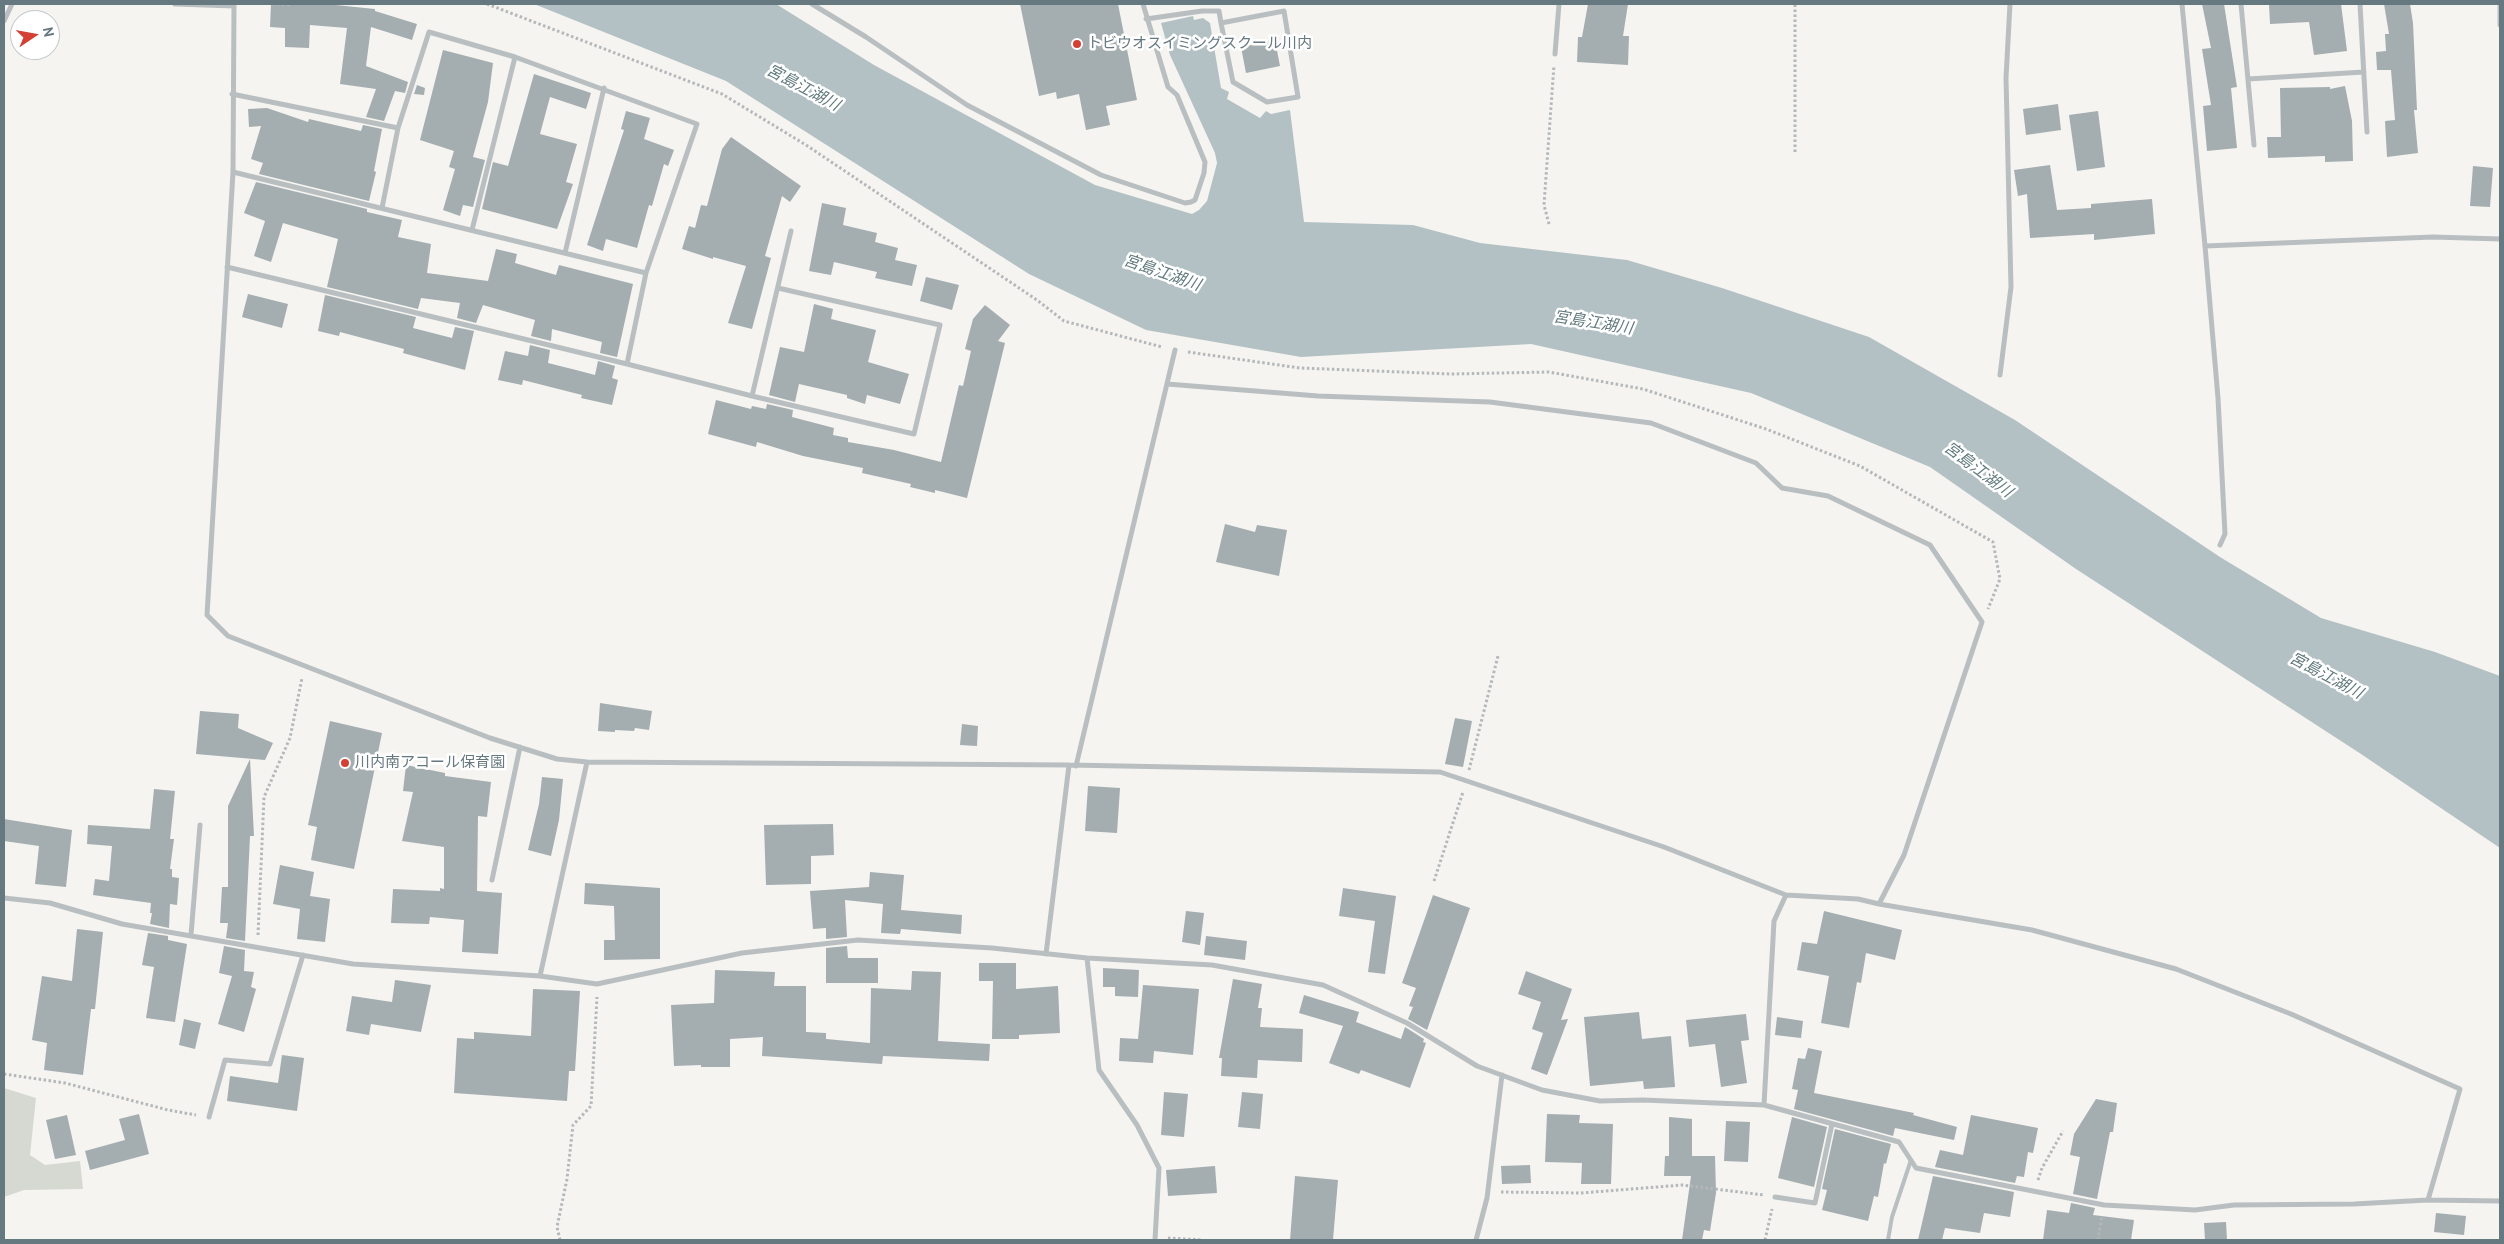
<!DOCTYPE html>
<meta charset="utf-8">
<style>
body{margin:0}
#map{position:relative;width:2504px;height:1244px;overflow:hidden;background:#f5f4f1;font-family:"PT Sans",sans-serif}
canvas{display:block}
.frame{position:absolute;inset:0;border:5px solid #667880;pointer-events:none}
.north{position:absolute;left:10px;top:10px;width:50px;height:50px;box-sizing:border-box;background:#fff;border:1px solid #c2c9cc;border-radius:50%;rotate:78deg;font-size:14px;font-weight:700;line-height:20px;text-align:center;color:#667880}
.north::after{content:'';display:block;margin:auto;width:18px;height:22px;background:#d34034;clip-path:polygon(50% 0,100% 100%,50% 72%,0 100%)}
</style>
<div id="map">
<canvas width="2504" height="1244"></canvas>
<div class="frame"></div>
<div class="north">N</div>
</div>
<script>
const c = document.querySelector('canvas').getContext('2d');
c.lineJoin = 'round';
function fillPath(path, color) { c.fillStyle = color; c.fill(path, 'evenodd'); }
const toPath = rows => new Path2D(rows.map(r => 'M' + r).join(''));
function strokePath(path, color, width, dash) { c.strokeStyle = color; c.lineWidth = width; c.lineCap = dash ? 'butt' : 'round'; c.setLineDash(dash || []); c.stroke(path); }
function label(font, color, halo, rows, align = 'center') {
  c.font = font + ' "PT Sans","Noto Sans JP",sans-serif'; c.lineWidth = 5; c.setLineDash([]); c.textBaseline = 'middle'; c.strokeStyle = halo; c.fillStyle = color; for (const [text, x, y, turn = 0] of rows) {
    c.save(); c.translate(x, y); c.rotate((+turn || 0) * Math.PI / 180); c.textAlign = isNaN(turn) ? turn : align; if (halo) c.strokeText(text, 0, 0); c.fillText(text, 0, 0); c.restore();
  }
}
const green = toPath([
 [4,1088,36,1098,30,1155,45,1165,80,1161,83,1189,24,1190,4,1197]
]);
const water = toPath([
 [534,4,776,4,874,65,1095,185,1192,214,1199,210,1207,201,1217,163,1215,153,1170,55,1161,23,1193,16,1194,20,1203,18,1210,23,1221,88,1229,92,1227,99,1260,118,1266,111,1271,114,1290,110,1304,222,1413,225,1480,243,1627,260,1722,288,1869,337,2015,420,2220,557,2321,618,2435,652,2500,676,2500,848,2361,754,2076,569,1930,467,1751,393,1531,344,1301,357,1146,330,1029,274,726,81]
]);
const building = toPath([
 [271,4,326,4,375,9,375,11,417,24,412,40,371,27,366,66,408,82,405,93,395,91,384,121,366,117,376,89,340,84,347,28,310,25,309,48,285,47,285,28,270,27],
 [1020,4,1118,4,1137,100,1106,106,1110,125,1086,130,1079,94,1057,99,1056,92,1039,96],
 [1588,4,1628,4,1623,36,1629,36,1628,65,1577,62,1578,37,1582,37],
 [2202,4,2224,4,2237,87,2231,88,2237,148,2207,151,2203,106,2211,105,2202,49,2211,48],
 [2269,4,2341,4,2347,51,2314,55,2309,22,2270,24],
 [2384,4,2410,4,2413,23,2417,110,2414,110,2418,153,2387,157,2385,121,2395,120,2391,70,2377,70,2376,52,2386,51,2385,34,2389,34],
 [1275,40,1280,66,1246,73,1241,47],
 [443,50,493,63,488,102,473,157,485,160,473,207,463,205,460,216,443,210,455,169,449,167,454,151,420,140],
 [534,74,591,93,586,109,550,97,540,134,577,144,566,182,573,184,557,229,482,209,493,162,508,166],
 [417,85,425,88,424,95,414,94],
 [2345,86,2352,121,2353,161,2325,162,2325,156,2268,158,2267,137,2281,137,2280,88,2330,87,2330,89],
 [2058,104,2061,130,2026,135,2023,109],
 [267,108,308,122,309,119,361,131,363,125,382,129,374,171,376,172,369,201,259,174,263,163,251,159,261,126,249,127,248,109],
 [626,111,650,118,644,139,674,150,668,166,664,164,652,206,649,205,637,248,606,239,603,251,587,245,624,130,621,129],
 [2098,111,2105,167,2077,171,2069,115],
 [731,137,801,186,790,202,782,196,765,256,771,258,752,329,728,323,746,266,713,257,713,259,682,249,689,226,695,228,701,205,707,206,722,149],
 [2050,165,2057,210,2091,208,2091,204,2152,199,2155,234,2094,240,2094,234,2030,238,2027,194,2018,196,2014,170],
 [2473,166,2493,168,2490,207,2470,206],
 [256,182,367,209,367,212,402,220,398,237,431,244,427,273,488,281,496,249,517,254,515,263,556,275,559,265,633,284,617,357,600,353,602,342,552,329,551,341,531,336,535,320,483,305,476,323,457,318,460,303,421,298,418,309,327,287,338,239,283,223,271,262,254,256,265,221,244,213],
 [822,203,846,208,843,225,877,233,875,242,898,248,895,260,917,265,912,286,875,278,877,272,834,262,831,275,809,271],
 [926,277,959,285,952,310,920,301],
 [248,294,288,304,282,328,242,317],
 [325,295,416,317,413,328,452,338,455,327,474,331,465,370,403,353,404,349,340,332,339,336,318,331],
 [814,304,833,309,831,319,876,330,868,362,909,374,900,404,867,395,865,404,847,398,847,395,799,384,795,402,769,395,780,347,804,352],
 [985,305,1010,325,998,341,1005,343,967,498,935,490,935,493,910,487,911,484,862,473,863,468,803,456,757,442,756,447,708,434,716,400,751,409,752,406,766,409,767,404,793,410,792,417,834,428,833,435,848,438,848,442,894,450,941,462,959,385,963,386,971,351,965,349,973,319],
 [530,345,550,350,548,363,576,370,595,375,598,361,615,366,612,378,618,380,612,405,581,398,582,395,523,380,522,385,498,380,505,351,528,356],
 [1225,524,1255,532,1257,525,1287,530,1279,576,1216,562],
 [600,703,652,711,649,730,635,728,634,731,615,730,615,732,598,731],
 [200,711,239,714,238,728,273,743,265,760,196,754],
 [1455,718,1472,721,1463,767,1445,764],
 [330,721,382,733,354,869,311,860,317,827,308,825],
 [962,724,978,726,977,746,960,745],
 [250,759,254,836,250,836,245,941,226,938,228,923,220,923,222,887,228,887,228,806],
 [406,765,445,773,445,776,491,782,487,817,478,816,477,891,502,893,498,954,462,952,464,920,430,917,429,924,391,923,393,889,440,891,440,888,444,889,444,847,402,841,413,792,403,791],
 [542,777,563,779,559,820,551,856,528,850,539,804],
 [1088,786,1120,788,1117,833,1085,831],
 [154,789,175,791,170,839,174,839,170,869,172,869,172,877,179,878,177,905,170,904,169,928,150,924,152,913,150,913,151,903,93,895,95,879,109,881,112,846,87,844,88,825,150,829],
 [4,819,72,830,66,887,35,884,39,846,4,841],
 [833,824,834,855,811,856,811,884,766,885,764,825],
 [280,865,314,872,310,896,330,899,325,942,297,939,300,909,273,904],
 [870,872,904,875,901,910,962,915,961,934,901,929,900,934,881,933,883,904,845,900,847,937,826,939,826,928,813,929,810,891,869,887],
 [585,883,660,888,660,959,604,960,604,940,615,940,614,906,584,904],
 [1343,888,1396,896,1385,974,1368,972,1375,921,1339,916],
 [1433,895,1470,908,1427,1030,1408,1019,1413,1007,1409,1006,1416,988,1402,983],
 [1186,911,1204,913,1200,945,1182,942],
 [1824,911,1902,930,1895,960,1866,953,1861,983,1857,982,1849,1028,1821,1023,1829,976,1797,970,1802,942,1817,944],
 [77,929,103,932,95,1009,91,1009,83,1075,44,1070,47,1043,32,1040,42,976,72,981],
 [148,933,168,936,168,940,187,944,175,1022,146,1018,154,967,142,965],
 [1206,936,1247,941,1245,960,1204,955],
 [224,946,245,950,244,971,254,972,251,987,256,989,244,1032,218,1024,232,976,219,973],
 [847,946,848,958,878,958,878,983,826,983,826,948],
 [979,963,1016,963,1016,989,1058,986,1060,1033,1019,1035,1019,1039,992,1039,993,981,979,981],
 [1103,968,1139,970,1138,997,1115,996,1115,987,1103,987],
 [715,970,775,972,774,986,806,986,806,1032,826,1033,826,1039,870,1043,871,988,911,990,912,971,941,972,938,1041,990,1044,989,1061,883,1056,882,1064,762,1056,763,1037,730,1039,730,1067,701,1067,701,1065,674,1066,671,1005,714,1003],
 [1526,971,1572,989,1561,1020,1568,1019,1547,1075,1531,1069,1543,1033,1532,1029,1541,1002,1518,994],
 [1233,979,1262,984,1258,1008,1262,1008,1260,1027,1303,1029,1302,1062,1258,1060,1257,1078,1221,1076,1222,1058,1219,1058],
 [395,980,431,985,421,1032,371,1024,369,1035,346,1031,352,996,392,1002],
 [1143,985,1199,989,1193,1055,1154,1051,1153,1063,1119,1061,1120,1038,1138,1039],
 [533,989,580,991,575,1071,569,1071,567,1101,454,1093,457,1038,474,1039,474,1032,531,1036],
 [1304,995,1359,1012,1356,1022,1401,1039,1405,1027,1424,1039,1423,1042,1426,1043,1410,1088,1361,1070,1359,1074,1329,1063,1343,1026,1299,1013],
 [1639,1012,1642,1039,1671,1036,1675,1087,1644,1089,1643,1081,1590,1086,1584,1017],
 [1746,1014,1749,1040,1741,1041,1747,1083,1721,1087,1715,1044,1689,1047,1686,1020],
 [1777,1017,1803,1021,1801,1038,1775,1035],
 [184,1019,201,1023,195,1049,179,1045],
 [1808,1048,1822,1051,1814,1093,1914,1113,1913,1115,1957,1127,1954,1140,1895,1128,1893,1136,1794,1109,1798,1090,1792,1089,1798,1058,1805,1059],
 [282,1055,304,1058,297,1111,227,1101,230,1076,278,1083],
 [1164,1092,1188,1094,1184,1137,1161,1135],
 [1242,1092,1263,1094,1260,1129,1238,1127],
 [2096,1099,2117,1103,2113,1132,2110,1132,2097,1199,2073,1194,2080,1157,2070,1155,2074,1134],
 [139,1114,149,1154,90,1170,85,1151,125,1140,119,1119],
 [1547,1114,1580,1115,1579,1123,1613,1124,1611,1184,1581,1184,1582,1163,1545,1162],
 [67,1115,76,1155,55,1159,46,1120],
 [1971,1115,2038,1128,2033,1153,2028,1152,2024,1177,2017,1176,2015,1183,1935,1167,1940,1150,1963,1155],
 [1669,1117,1692,1119,1692,1156,1715,1156,1716,1193,1710,1231,1704,1230,1702,1240,1682,1240,1691,1176,1664,1176,1665,1156,1669,1156],
 [1792,1117,1827,1127,1814,1187,1778,1178],
 [1726,1121,1750,1122,1748,1162,1724,1161],
 [1835,1129,1891,1144,1886,1164,1884,1163,1878,1197,1874,1196,1868,1221,1822,1210,1827,1190,1822,1189],
 [1530,1165,1531,1183,1502,1184,1501,1166],
 [1215,1166,1217,1193,1168,1196,1166,1170],
 [1295,1176,1338,1180,1333,1240,1290,1240],
 [1933,1176,2014,1192,2010,1217,1984,1213,1980,1233,1945,1228,1942,1240,1918,1240],
 [2071,1203,2095,1208,2093,1215,2134,1220,2131,1240,2043,1240,2047,1210,2069,1213],
 [2436,1213,2466,1216,2464,1235,2434,1232],
 [2226,1222,2227,1240,2205,1240,2204,1223]
]);
const path = toPath([
 [272,4,291,5],
 [487,4,722,94,806,145,1037,300,1064,321,1162,347],
 [1795,152,1795,4],
 [1549,224,1544,205,1554,65],
 [1188,352,1300,368,1451,374,1549,372,1643,389,1766,429,1860,466,1993,542,2000,579,1988,609],
 [1469,770,1498,656],
 [1434,881,1463,792],
 [258,935,264,797,290,738,302,678],
 [4,1074,65,1083,168,1110,196,1115],
 [2038,1180,2042,1168,2063,1131],
 [1501,1192,1581,1193,1682,1185,1764,1195],
 [1168,1238,1202,1240],
 [560,1240,557,1227,567,1179,573,1125,591,1106,597,997],
 [1765,1240,1772,1209],
 [2098,1240,2102,1216]
]);
const service = toPath([
 [1888,1240,1892,1217,1911,1160]
]);
const minor = toPath([
 [175,4,234,6],
 [234,4,233,172,207,615,228,636,490,738,557,759,587,762,540,976],
 [812,4,866,37,967,105,1101,175,1185,203,1191,202,1195,200,1204,173,1205,162,1177,95,1168,87,1143,4],
 [2182,4,2205,246,2433,237,2500,239],
 [2241,4,2254,145],
 [2360,4,2367,132],
 [2500,4,2500,25],
 [1146,19,1202,11,1219,11,1221,23,1233,82,1267,102,1298,97,1284,11,1221,23],
 [4,21,12,4],
 [1555,54,1559,4],
 [2248,79,2364,72],
 [232,94,398,128],
 [233,172,646,273],
 [472,230,515,57],
 [2205,246,2218,398,2225,534,2220,545],
 [565,253,604,88],
 [227,267,627,364,646,273,697,124,515,57,429,32,398,128,382,208],
 [627,364,752,396,791,231],
 [2000,375,2011,287,2006,78,2010,4],
 [1167,384,1318,396,1490,402,1651,423,1756,463,1782,488,1828,496,1930,545,1982,622,1904,855,1879,904,1858,899,1786,895,1774,921,1764,1105],
 [752,396,914,434,940,325,778,288],
 [587,762,1069,765,1440,772,1664,847,1786,895],
 [1076,766,1175,350],
 [492,880,520,747],
 [4,898,50,903,122,924,353,964,540,976,597,984,742,953,858,940,992,948,1087,958,1212,965,1323,985,1407,1023,1477,1066,1542,1090,1600,1101,1643,1100,1764,1105,1899,1142,1916,1168,2104,1205,2195,1210,2234,1205,2354,1204,2428,1200,2500,1201],
 [1879,904,2032,930,2176,969,2291,1014,2460,1089,2428,1200],
 [191,935,200,825],
 [1046,954,1069,765],
 [1087,958,1099,1070,1137,1125,1159,1168,1155,1240],
 [209,1117,225,1060,270,1064,303,955],
 [1775,1197,1815,1203,1832,1124],
 [1476,1240,1487,1198,1502,1075]
]);
const markers = [
 [1077,44,5,"#d34034"],
 [345,763,5,"#d34034"]
];
const poiNames = [
 ["トビウオスイミングスクール川内",1087,44],
 ["川内南アコール保育園",355,763]
];
const waterNames = [
 ["宮島江湖川",803,88,28],
 ["宮島江湖川",1162,273,19],
 ["宮島江湖川",1593,323,9],
 ["宮島江湖川",1978,470,37],
 ["宮島江湖川",2326,676,28]
];
fillPath(green, '#d5d9d1');
fillPath(water, '#b4c1c4');
fillPath(building, '#a4adb0');
strokePath(path, '#b4b8ba', 3, [2.5, 2.5]);
strokePath(service, '#b9bfc1', 4);
strokePath(minor, '#b9bfc1', 5);
for (const [x, y, r, color] of markers) { const dot = new Path2D(); dot.arc(x, y, r, 0, 2 * Math.PI); c.fillStyle = color; c.fill(dot); strokePath(dot, '#fff', 2); }
label('15px', '#667880', '#fff', poiNames, 'left');
label('italic 16px', '#627a7d', '#fff', waterNames);
</script>
